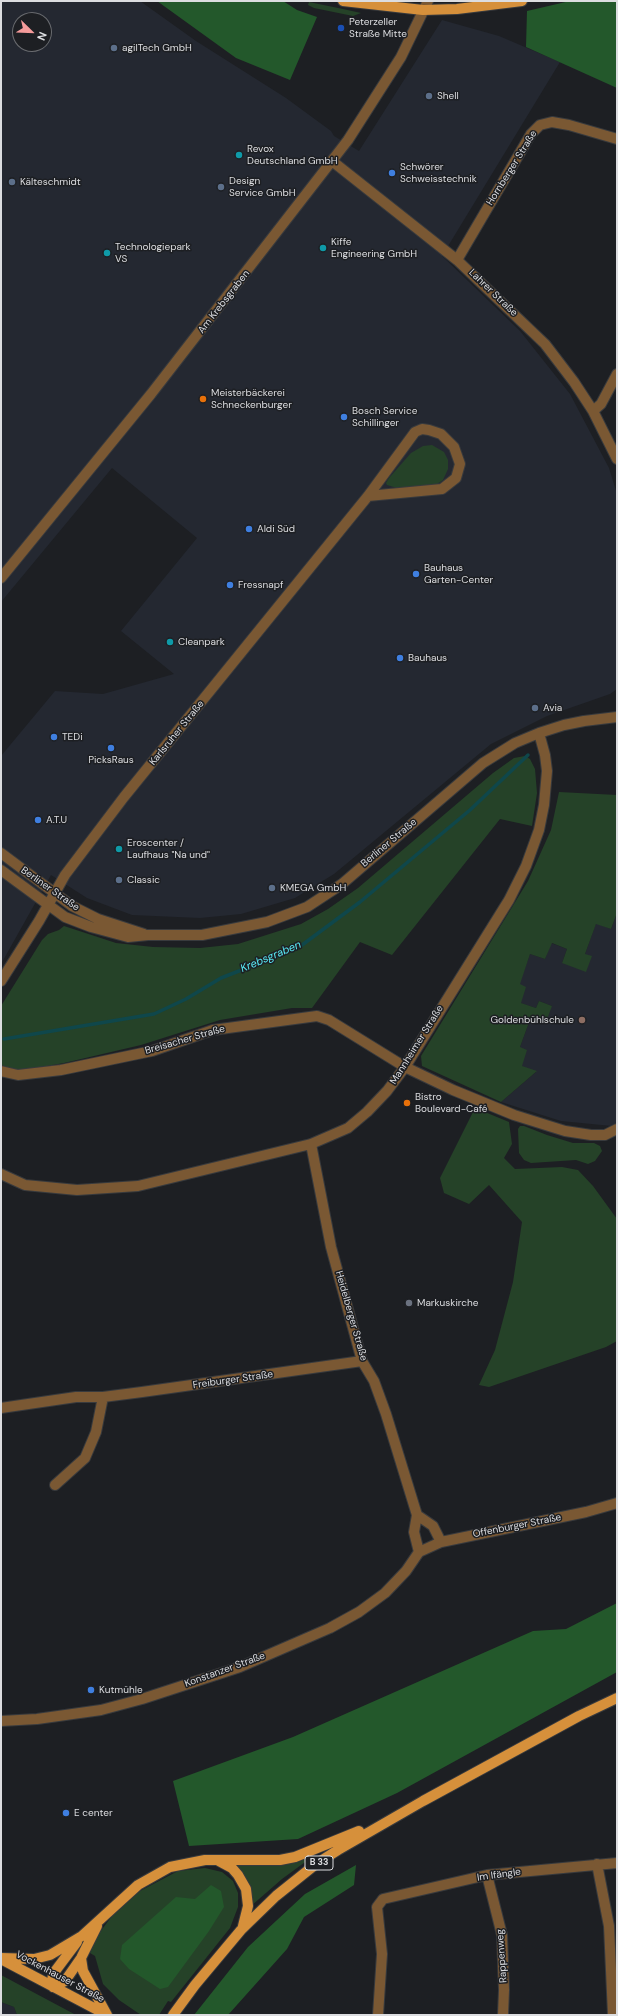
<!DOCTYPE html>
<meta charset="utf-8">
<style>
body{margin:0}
#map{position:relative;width:618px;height:2016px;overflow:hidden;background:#1d1f23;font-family:"DM Sans",sans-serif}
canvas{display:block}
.frame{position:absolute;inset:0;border:2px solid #dcdde0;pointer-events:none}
.north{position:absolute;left:12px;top:12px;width:40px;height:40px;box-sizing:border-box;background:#1d1f23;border:1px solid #696b6f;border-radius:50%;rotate:113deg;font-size:11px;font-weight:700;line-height:16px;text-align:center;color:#dcdde0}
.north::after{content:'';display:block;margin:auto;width:14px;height:18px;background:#f59b9b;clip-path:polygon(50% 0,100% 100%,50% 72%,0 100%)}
</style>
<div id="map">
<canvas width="618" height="2016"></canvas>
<div class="frame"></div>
<div class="north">N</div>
</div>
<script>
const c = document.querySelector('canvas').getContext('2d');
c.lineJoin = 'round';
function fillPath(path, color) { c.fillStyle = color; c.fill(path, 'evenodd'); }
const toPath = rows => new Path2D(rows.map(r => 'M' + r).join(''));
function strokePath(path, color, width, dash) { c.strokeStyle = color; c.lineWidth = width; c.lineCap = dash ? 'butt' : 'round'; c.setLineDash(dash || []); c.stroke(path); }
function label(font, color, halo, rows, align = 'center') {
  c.font = font + ' "DM Sans",sans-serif'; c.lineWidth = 3; c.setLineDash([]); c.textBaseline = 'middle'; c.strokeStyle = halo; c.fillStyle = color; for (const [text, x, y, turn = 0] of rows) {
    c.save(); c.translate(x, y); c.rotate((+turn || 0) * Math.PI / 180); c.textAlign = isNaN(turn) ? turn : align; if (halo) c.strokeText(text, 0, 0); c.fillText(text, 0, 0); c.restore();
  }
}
const built = toPath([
 [1,1,140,1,196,41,286,98,331,131,334,136,359,151,442,20,499,36,560,62,442,256,520,331,570,394,609,468,617,494,617,689,610,694,547,716,491,744,334,874,295,898,241,914,200,918,132,915,87,898,51,875,1,964,1,756,55,691,103,694,174,674,121,631,197,538,112,468,1,602],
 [20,20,44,20,44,44,20,44],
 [617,913,617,1122,612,1126,561,1121,501,1102,536,1072,521,1066,520,1047,531,1017,552,1006,539,1001,536,1008,520,1003,519,984,530,954,545,959,551,943,567,949,562,963,585,954,596,923,611,929],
 [1,2002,14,2007,17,2015,1,2015]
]);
const green = toPath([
 [309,2,343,9,361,13,353,16,314,8,308,5],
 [432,445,444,452,448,460,448,469,443,480,434,486,397,488,387,485,386,483,389,478,411,453,423,446],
 [525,756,530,759,535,769,537,793,532,826,500,819,392,955,360,942,312,1008,292,1008,220,1020,141,1045,64,1063,19,1071,1,1065,1,1006,42,940,48,934,59,930,64,926,116,943,153,947,200,948,238,944,301,924,328,909,358,888,493,773,514,758],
 [559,792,617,795,617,913,611,929,596,924,585,954,592,956,586,972,562,963,567,949,552,943,545,959,530,954,520,984,526,987,521,1003,536,1008,539,1001,552,1006,546,1022,531,1017,520,1047,527,1050,522,1066,537,1071,501,1102,422,1066,421,1056,528,881,551,830],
 [475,1108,509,1122,512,1144,504,1158,515,1169,562,1167,578,1170,593,1186,617,1219,617,1341,606,1347,489,1387,479,1385,495,1350,513,1282,522,1222,489,1185,469,1204,444,1193,440,1178],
 [520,1126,524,1126,547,1135,573,1143,594,1143,600,1146,602,1151,595,1161,588,1164,576,1160,531,1163,524,1160,519,1153,518,1129],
 [312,1857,282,1879,251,1906,248,1884,244,1875,230,1861,294,1861],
 [205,1868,222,1872,233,1881,238,1893,238,1907,230,1928,171,2002,168,2001,159,2015,141,2015,119,2000,103,1984,95,1956,90,1953,97,1936,112,1916,140,1891,178,1871],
 [1,1975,76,2015,17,2015,14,2007,1,2002]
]);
const forest = toPath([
 [157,1,283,1,297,10,317,17,290,80,236,58],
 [570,1,617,1,617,88,526,47,527,11],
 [617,1603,617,1672,397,1793,298,1839,189,1846,173,1781,293,1737,533,1631,566,1629],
 [356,1865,354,1885,304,1917,287,1949,228,2015,194,2015,248,1947,305,1894],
 [211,1885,221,1891,224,1907,209,1931,168,1987,160,1989,129,1969,120,1959,122,1945,176,1897,195,1899]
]);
const stream = toPath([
 [4,1039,154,1014,186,999,221,978,298,948,360,902,470,810,528,755]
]);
const minor = toPath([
 [332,161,457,260,545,344,574,382,593,411,617,459],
 [457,260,531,134,540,125,552,122,569,125,617,139],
 [593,411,601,404,617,374],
 [1,578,151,394,348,140,401,57,428,1],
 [1,853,72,906,98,919,144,934],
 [1,870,65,917,91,927,128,937,148,935,202,935,267,922,307,907,342,884,483,763,515,743,539,733,564,725,584,721,617,717],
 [1,981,39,921,65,875,124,797,368,496,415,432,422,429,429,430,441,434,454,447,460,464,456,478,442,489,368,496],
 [1,1071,18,1075,61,1070,152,1051,213,1030,317,1016,329,1020,405,1067,453,1090,514,1115,565,1131,591,1135,605,1135,617,1129],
 [311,1144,331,1247,362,1361,374,1381,386,1414,417,1515,414,1532,419,1552],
 [1,1174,25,1185,77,1190,138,1186,311,1144,348,1128,367,1112,387,1091,405,1067,509,900,526,866,539,830,544,805,547,771,545,755,539,733],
 [1,1408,76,1397,103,1397,142,1392,362,1361],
 [55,1485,85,1458,96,1432,103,1397],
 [417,1515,433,1526,441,1542],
 [1,1721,37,1719,101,1710,142,1699,240,1667,330,1628,359,1612,385,1593,406,1571,419,1552,441,1542,586,1512,617,1503],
 [597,1864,609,1926,613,2015],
 [487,1875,502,1935,504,1990,503,2015],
 [378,2015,382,1954,377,1907,383,1899,487,1875,617,1863]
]);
const major = toPath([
 [343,1,423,10,457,9,522,1],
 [219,1861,232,1868,238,1875,246,1889,248,1906,243,1926],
 [1,1958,34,1959,50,1955,82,1936,138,1885,170,1867,205,1860,280,1860,295,1857,359,1831],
 [81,1958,83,1971,107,2015],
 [1,1959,107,2015],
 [53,1987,65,1981,81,1958,97,1926],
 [53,1987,52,1982,53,1974,77,1942],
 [173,2015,195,1985,241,1930,276,1896,316,1864,338,1850,423,1801,579,1716,617,1698]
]);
const markers = [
 [341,28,4,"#1a4fb4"],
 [114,48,4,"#5c6f8a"],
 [429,96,4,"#5c6f8a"],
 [239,155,4,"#0f9aa8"],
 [392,173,4,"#3f7fe0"],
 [12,182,4,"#5c6f8a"],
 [221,187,4,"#5c6f8a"],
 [323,248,4,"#0f9aa8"],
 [107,253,4,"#0f9aa8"],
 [203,399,4,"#e8710a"],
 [344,417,4,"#3f7fe0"],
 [249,529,4,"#3f7fe0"],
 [416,574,4,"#3f7fe0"],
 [230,585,4,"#3f7fe0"],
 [170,642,4,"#0f9aa8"],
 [400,658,4,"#3f7fe0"],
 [535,708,4,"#5c6f8a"],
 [54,737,4,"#3f7fe0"],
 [111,748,4,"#3f7fe0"],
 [38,820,4,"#3f7fe0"],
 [119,849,4,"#0f9aa8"],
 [119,880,4,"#5c6f8a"],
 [272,888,4,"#5c6f8a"],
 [582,1020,4,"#8d6e63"],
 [407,1103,4,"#e8710a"],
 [409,1303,4,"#6b7280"],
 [91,1690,4,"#3f7fe0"],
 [66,1813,4,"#3f7fe0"]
];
const shields = [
 [319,1863,28]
];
const shieldNames = [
 ["B 33",319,1863]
];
const poiNames = [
 ["Peterzeller",349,22],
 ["Straße Mitte",349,34],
 ["agilTech GmbH",122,48],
 ["Shell",437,96],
 ["Revox",247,149],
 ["Deutschland GmbH",247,161],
 ["Schwörer",400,167],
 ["Schweisstechnik",400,179],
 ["Design",229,181],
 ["Service GmbH",229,193],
 ["Kälteschmidt",20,182],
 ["Kiffe",331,242],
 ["Engineering GmbH",331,254],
 ["Technologiepark",115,247],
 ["VS",115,259],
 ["Meisterbäckerei",211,393],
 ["Schneckenburger",211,405],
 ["Bosch Service",352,411],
 ["Schillinger",352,423],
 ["Aldi Süd",257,529],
 ["Bauhaus",424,568],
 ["Garten-Center",424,580],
 ["Fressnapf",238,585],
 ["Cleanpark",178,642],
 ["Bauhaus",408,658],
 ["Avia",543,708],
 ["TEDi",62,737],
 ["PicksRaus",111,760,"center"],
 ["A.T.U",46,820],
 ["Eroscenter /",127,843],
 ["Laufhaus \"Na und\"",127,855],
 ["Classic",127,880],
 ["KMEGA GmbH",280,888],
 ["Goldenbühlschule",574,1020,"right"],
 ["Bistro",415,1097],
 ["Boulevard-Café",415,1109],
 ["Markuskirche",417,1303],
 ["Kutmühle",99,1690],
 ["E center",74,1813]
];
const streetNames = [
 ["Hornberger Straße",512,168,-58],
 ["Lahrer Straße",493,293,44],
 ["Am Krebsgraben",224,302,-52],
 ["Karlsruher Straße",177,733,-51],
 ["Berliner Straße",389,843,-40],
 ["Berliner Straße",50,889,35],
 ["Breisacher Straße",185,1040,-16],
 ["Mannheimer Straße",417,1045,-58],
 ["Heidelberger Straße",351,1316,74],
 ["Freiburger Straße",233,1380,-8],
 ["Offenburger Straße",517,1526,-11],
 ["Konstanzer Straße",225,1670,-20],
 ["Im Ifängle",499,1875,-8],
 ["Rappenweg",502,1956,-94],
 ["Vockenhauser Straße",60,1977,28]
];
const waterNames = [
 ["Krebsgraben",271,957,-23]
];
fillPath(built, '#242831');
fillPath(green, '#254228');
fillPath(forest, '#23582b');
strokePath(stream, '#0f474b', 3.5);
strokePath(minor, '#383a3d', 12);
strokePath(major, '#383a3d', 12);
strokePath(minor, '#7a5833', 10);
strokePath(major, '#d6903b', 10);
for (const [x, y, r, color] of markers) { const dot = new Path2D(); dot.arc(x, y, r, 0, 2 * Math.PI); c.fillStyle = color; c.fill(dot); strokePath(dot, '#1d1f23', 1.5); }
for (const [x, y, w] of shields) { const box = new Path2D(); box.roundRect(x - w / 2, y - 7, w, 14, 3); c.fillStyle = '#1d1f23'; c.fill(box); strokePath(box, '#dcdde0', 1); }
label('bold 9px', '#dcdde0', null, shieldNames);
label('10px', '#dcdde0', '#1d1f23', poiNames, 'left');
label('10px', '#dcdde0', '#1d1f23', streetNames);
label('italic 11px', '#58e9f4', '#1d1f23', waterNames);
</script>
